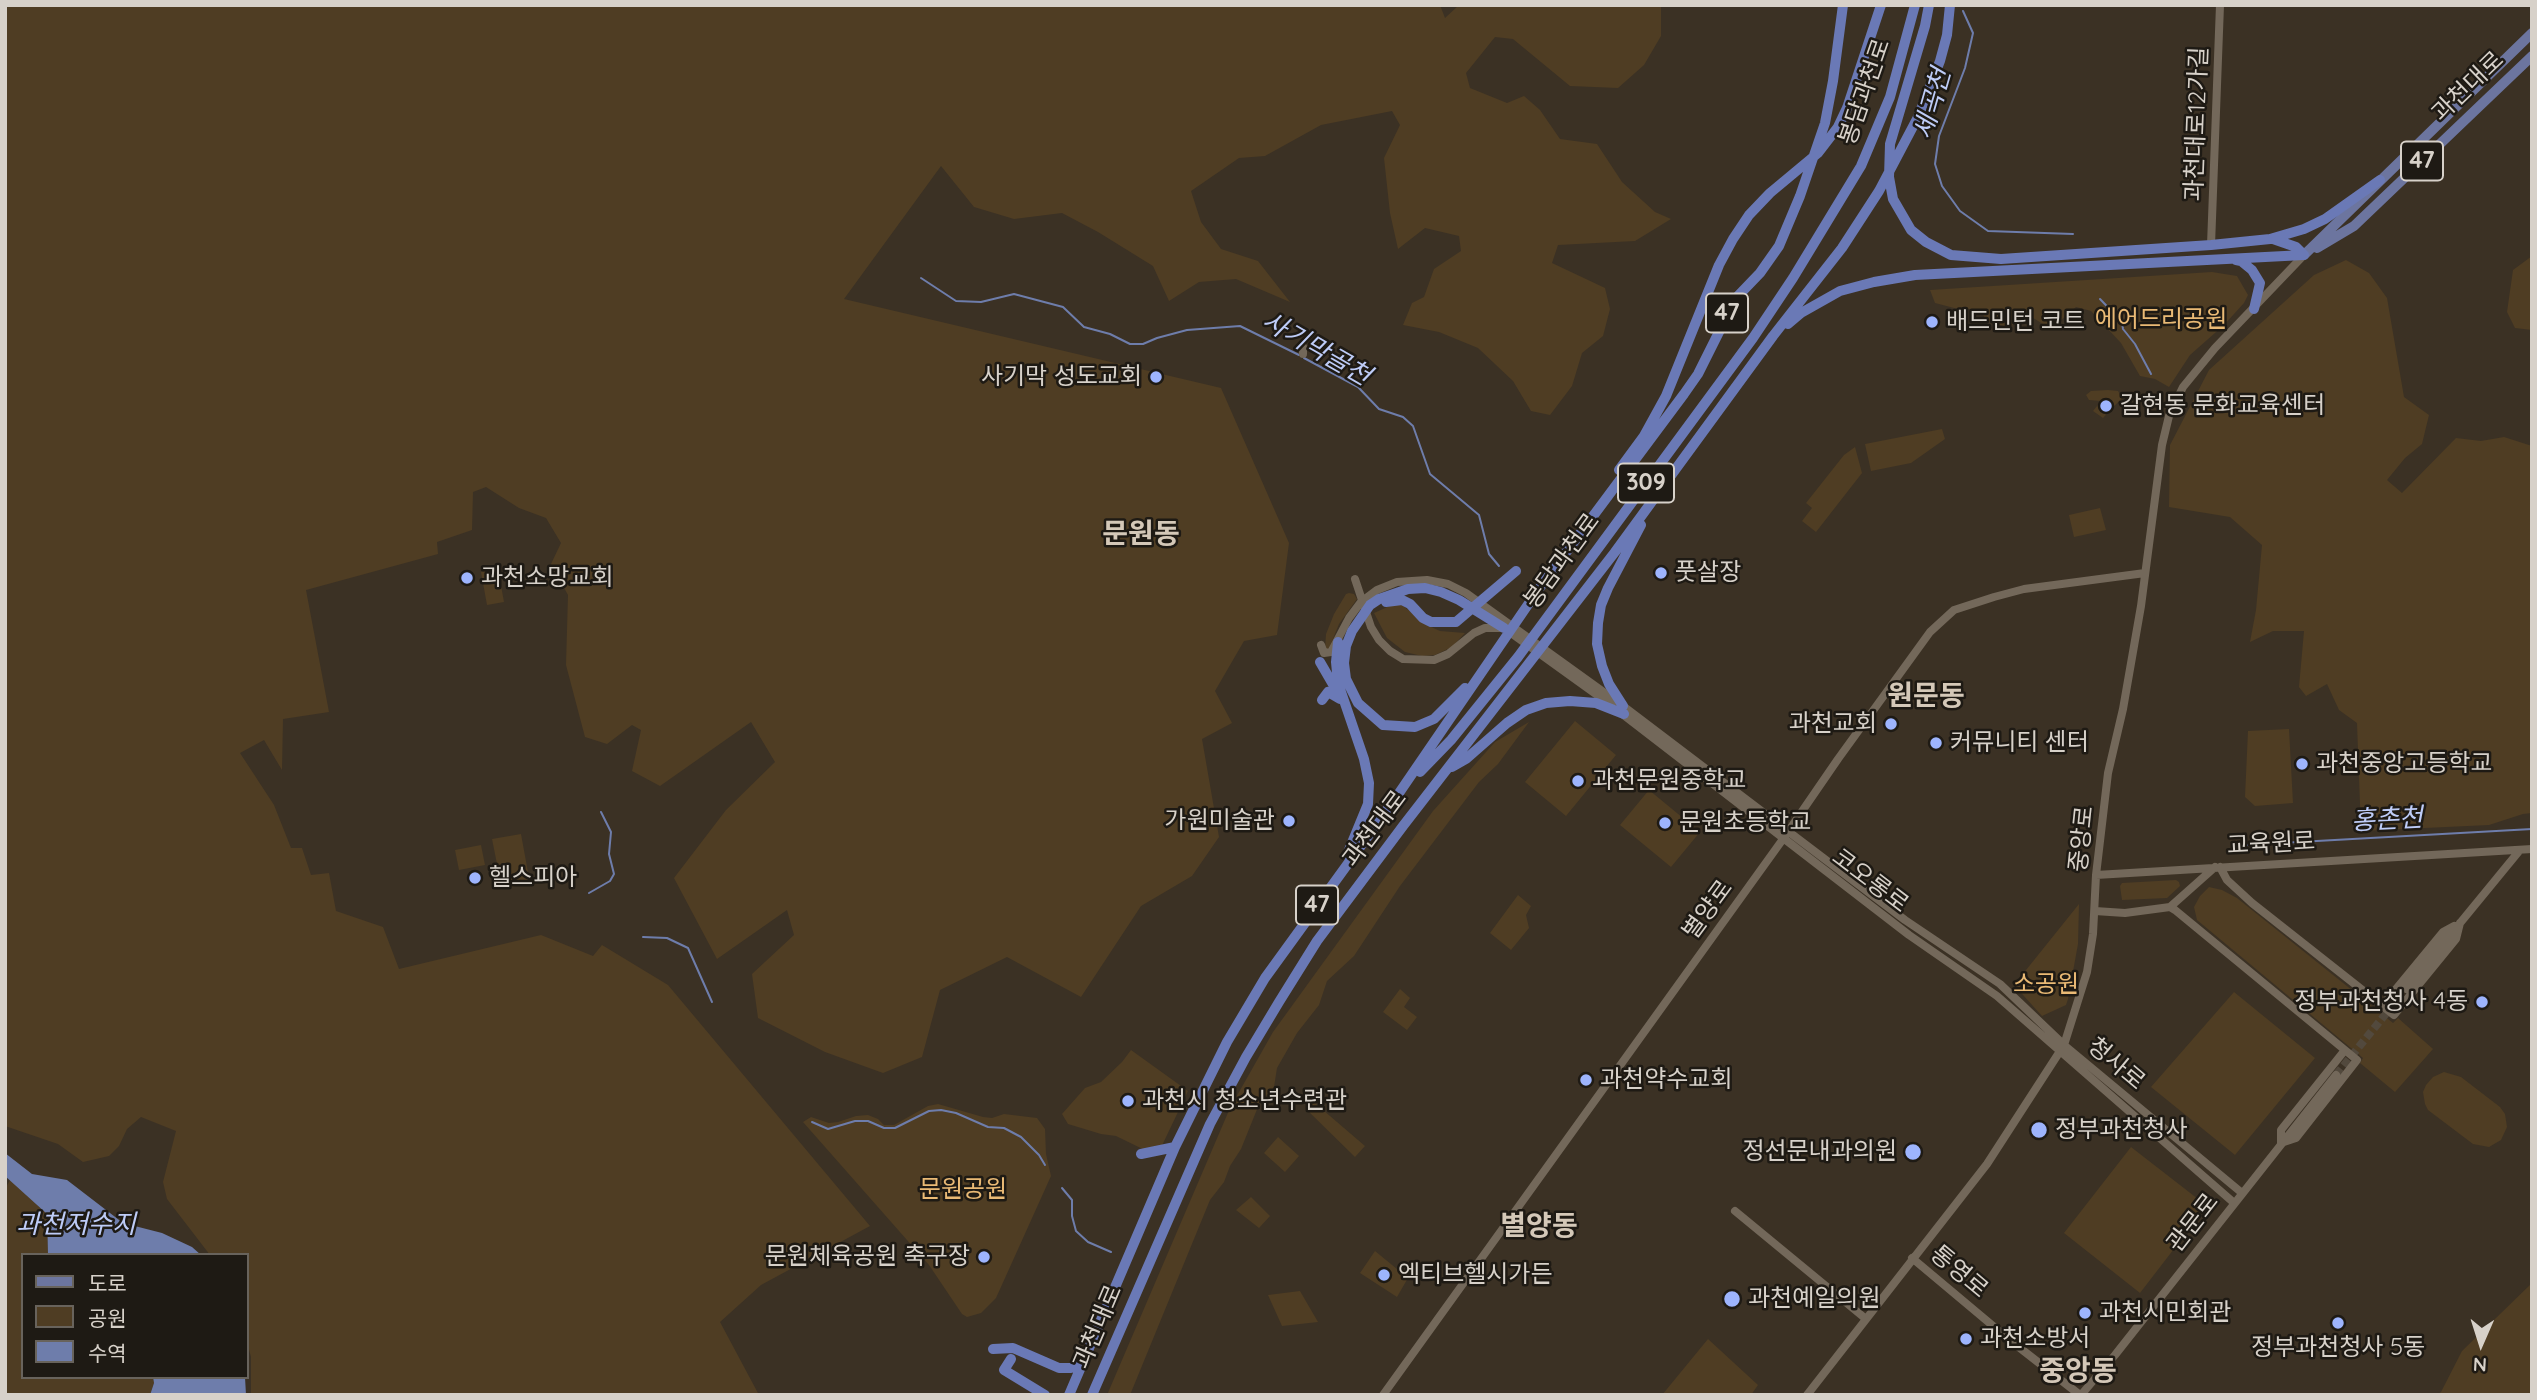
<!DOCTYPE html>
<meta charset="utf-8">
<style>
body{margin:0}
#map{position:relative;width:2537px;height:1400px;overflow:hidden;background:#3b3124;font-family:Quicksand,"Noto Sans KR",sans-serif}
canvas{display:block}
.frame{position:absolute;inset:0;border:7px solid #d7d1c9;pointer-events:none}
.legend{position:absolute;left:21px;top:1253px;width:228px;height:126px;box-sizing:border-box;background:#1e1a14;border:2px solid #68635c;margin:0;padding:9px 12px;list-style:none;font-size:21px;color:#d7d1c9}
.legend li{display:flex;align-items:center;gap:14px;height:35px}
.legend b{width:35px;border:2px solid #68635c}
.north{position:absolute;left:2446px;top:1309px;width:70px;height:70px;-webkit-text-stroke:5px #1e1a14;paint-order:stroke;rotate:183deg;font-size:19px;font-weight:700;line-height:28px;text-align:center;color:#d7d1c9}
.north::after{content:'';display:block;margin:auto;width:24px;height:32px;background:#d7d1c9;clip-path:polygon(50% 0,100% 100%,50% 72%,0 100%)}
</style>
<div id="map">
<canvas width="2537" height="1400"></canvas>
<div class="frame"></div>
<ul class="legend">
<li><b style="height:9px;background:#6c759f"></b>도로</li>
<li><b style="height:19px;background:#4f3d23"></b>공원</li>
<li><b style="height:19px;background:#6e7dab"></b>수역</li>
</ul>
<div class="north">N</div>
</div>
<script>
const c = document.querySelector('canvas').getContext('2d');
c.lineJoin = 'round';
function fillPath(path, color) { c.fillStyle = color; c.fill(path, 'evenodd'); }
const toPath = rows => new Path2D(rows.map(r => 'M' + r).join(''));
function strokePath(path, color, width, dash) { c.strokeStyle = color; c.lineWidth = width; c.lineCap = dash ? 'butt' : 'round'; c.setLineDash(dash || []); c.stroke(path); }
function label(font, color, halo, rows, align = 'center') {
  c.font = font + ' Quicksand,"Noto Sans KR",sans-serif'; c.lineWidth = 5; c.setLineDash([]); c.textBaseline = 'middle'; c.strokeStyle = halo; c.fillStyle = color; for (const [text, x, y, turn = 0] of rows) {
    c.save(); c.translate(x, y); c.rotate((+turn || 0) * Math.PI / 180); c.textAlign = isNaN(turn) ? turn : align; if (halo) c.strokeText(text, 0, 0); c.fillText(text, 0, 0); c.restore();
  }
}
const green = toPath([
 [5,5,1440,5,1445,18,1459,5,1661,5,1661,36,1644,65,1618,88,1570,86,1513,39,1495,37,1466,73,1470,88,1507,103,1524,96,1540,110,1560,139,1597,144,1622,182,1655,212,1671,219,1635,241,1558,245,1552,263,1605,288,1610,309,1603,336,1582,353,1572,386,1550,415,1531,411,1513,381,1478,348,1439,332,1403,325,1412,303,1424,297,1434,269,1461,251,1459,236,1425,228,1398,249,1390,213,1384,158,1400,125,1392,111,1321,125,1265,156,1239,158,1191,191,1201,222,1221,249,1258,261,1290,302,1236,279,1199,282,1169,301,1153,266,1098,232,1062,213,1014,219,974,207,941,166,844,299,1221,388,1289,543,1277,635,1244,641,1215,691,1232,723,1202,739,1219,837,1192,876,1141,906,1081,997,1007,957,940,990,922,1057,883,1073,825,1052,758,1018,752,974,794,935,787,910,717,959,674,878,726,810,775,762,751,722,660,786,632,771,641,730,632,725,607,744,585,737,566,665,568,595,551,564,561,543,546,518,519,508,486,487,473,492,472,530,437,542,438,554,306,590,329,712,283,719,282,770,264,740,240,753,274,805,291,848,302,848,311,875,329,873,336,911,383,927,399,969,541,935,593,956,602,945,668,985,870,1226,761,1285,720,1322,759,1395,251,1395,251,1357,247,1342,247,1255,210,1255,167,1199,163,1182,176,1131,141,1117,127,1129,119,1146,109,1156,83,1162,58,1144,5,1126],
 [2532,256,2532,330,2515,328,2507,312,2513,270],
 [2346,260,2369,273,2387,298,2404,397,2429,415,2422,444,2405,458,2387,480,2402,493,2456,438,2481,441,2504,437,2532,446,2532,813,2523,814,2489,825,2361,831,2357,723,2339,710,2327,684,2306,696,2299,687,2304,631,2273,631,2250,642,2256,610,2262,545,2230,517,2169,507,2170,445,2209,370,2314,275],
 [2212,272,2237,276,2248,295,2244,303,2224,325,2190,355,2169,387,2155,379,2140,376,2121,343,2091,311,2076,307,2051,329,2025,313,2009,328,1986,320,1980,309,1958,309,1935,303,1930,290],
 [2108,390,2118,391,2122,398,2103,418,2093,411,2101,401,2089,400,2086,395,2091,391],
 [1942,429,1945,439,1911,463,1871,471,1865,444],
 [1855,447,1862,473,1816,532,1802,521,1812,508,1806,503,1844,455],
 [2100,508,2106,530,2074,537,2069,515],
 [498,569,504,602,487,605,481,572],
 [1349,593,1354,594,1357,599,1339,624,1328,651,1325,650,1326,634,1334,614,1346,594],
 [1394,604,1402,605,1429,626,1440,631,1465,633,1452,647,1435,655,1422,656,1405,652,1387,638,1374,613],
 [1575,721,1616,755,1566,816,1525,782],
 [1529,722,1498,764,1479,782,1400,886,1354,956,1327,981,1319,1005,1297,1033,1277,1068,1274,1087,1260,1102,1241,1149,1230,1166,1224,1182,1210,1200,1130,1395,1107,1395,1230,1108,1273,1032,1433,811,1495,742],
 [2289,729,2293,803,2255,806,2245,797,2248,731],
 [1649,790,1700,832,1671,867,1620,825],
 [521,834,530,883,502,889,492,839],
 [481,845,485,865,459,870,455,850],
 [2176,880,2179,882,2180,886,2167,898,2122,900,2120,886,2122,883],
 [2209,887,2222,890,2237,898,2393,1023,2398,1018,2433,1049,2395,1092,2360,1063,2363,1058,2197,920,2194,907,2200,896],
 [1518,895,1531,906,1526,915,1529,928,1511,950,1490,933],
 [2079,904,2078,944,2068,999,2066,1005,2042,1016,2014,985],
 [1400,989,1410,998,1404,1007,1417,1017,1407,1030,1383,1012],
 [2234,992,2315,1058,2235,1155,2151,1087],
 [1131,1050,1188,1091,1157,1156,1116,1136,1101,1134,1068,1124,1062,1114,1085,1088,1101,1082,1122,1062],
 [2444,1072,2461,1077,2500,1107,2505,1114,2507,1127,2501,1140,2489,1147,2473,1144,2428,1110,2425,1104,2423,1092,2426,1085,2433,1077],
 [1309,1098,1365,1146,1355,1157,1307,1110],
 [938,1104,983,1117,992,1118,1004,1114,1037,1118,1045,1129,1046,1154,1051,1176,996,1298,981,1313,967,1317,962,1314,929,1265,803,1122,811,1117,829,1123,838,1122,856,1116,868,1115,878,1119,884,1125,894,1125,928,1106],
 [1278,1137,1299,1156,1285,1172,1264,1153],
 [2131,1147,2207,1206,2140,1293,2064,1233],
 [10,1180,47,1214,48,1255,23,1255,23,1377,153,1377,154,1383,150,1395,5,1395,5,1189],
 [1251,1197,1270,1216,1259,1228,1236,1210],
 [1375,1251,1408,1278,1397,1297,1360,1273],
 [2532,1283,2532,1395,2436,1395,2441,1392,2462,1351],
 [1300,1291,1318,1322,1282,1326,1268,1295],
 [1708,1339,1758,1385,1751,1395,1662,1395]
]);
const water = toPath([
 [5,1153,32,1174,67,1180,123,1223,162,1233,192,1247,201,1255,48,1255,47,1214,5,1176],
 [153,1377,245,1377,246,1395,150,1395,154,1383]
]);
const stream = toPath([
 [1963,11,1973,33,1965,68,1939,136,1935,164,1942,186,1960,211,1988,231,2073,234],
 [921,278,956,301,981,302,1014,294,1063,307,1084,327,1110,334,1130,344,1143,344,1157,338,1187,330,1240,326,1299,355],
 [2100,299,2122,322,2123,329,2135,344,2151,374],
 [1304,358,1358,387,1379,409,1403,417,1413,426,1430,474,1479,515,1489,554,1499,566],
 [2245,845,2532,829],
 [589,893,610,881,614,874,609,854,611,832,601,812],
 [643,937,667,938,688,948,712,1002],
 [812,1122,828,1129,855,1121,868,1121,884,1128,895,1128,929,1111,941,1110,956,1113,988,1127,1004,1128,1021,1137,1039,1155,1045,1165],
 [1062,1188,1072,1200,1072,1216,1076,1231,1088,1242,1111,1252]
]);
const tertiaryTunnel = toPath([
 [2336,1075,2406,989]
]);
const tertiary = toPath([
 [2211,245,2220,5],
 [1303,354,1303,347],
 [1355,579,1371,627,1379,640,1390,651,1403,659,1434,660,1448,654,1474,633,1485,628,1504,628,1611,705],
 [1321,645,1324,653,1331,652,1349,618,1361,602,1377,590,1397,582,1427,580,1448,584,1466,593,1623,706,1905,920,2000,984,2064,1045,2242,1193],
 [1621,713,1909,935,1997,996,2233,1202],
 [2220,867,2227,880,2252,903,2394,1015,2456,939,2460,923],
 [2096,875,2532,849],
 [2170,907,2175,910,2357,1060,2296,1138,2281,1143,2281,1130,2345,1050],
 [2095,911,2125,913,2170,907,2215,867],
 [2406,989,2520,850],
 [2382,1006,2443,932,2454,926],
 [1735,1211,1866,1319],
 [1912,1258,2011,1341,2080,1395],
 [1383,1395,1783,839,1838,759,1930,632,1954,610,1994,597,2024,589,2145,573],
 [1807,1395,1987,1164,2064,1045,2087,972,2093,934,2096,875,2108,773,2123,709,2141,606,2162,445,2169,416,2183,387,2215,348,2304,255],
 [2081,1395,2115,1355,2336,1075]
]);
const primary = toPath([
 [2317,248,2354,226,2532,56],
 [2304,255,2532,33]
]);
const trunk = toPath([
 [1929,5,1925,26,1890,144,1889,177,1893,199,1911,230,1926,242,1951,255,2001,259,2211,245,2270,239,2304,229,2325,219,2380,180],
 [2273,239,2296,247,2304,255],
 [2236,260,2241,261,2252,270,2260,283,2254,309],
 [1788,324,1801,313,1840,291,1874,282,1915,275,2304,255],
 [1619,470,1644,436,1666,396,1719,265,1733,239,1749,215,1770,193,1818,153,1838,127,1847,108,1881,5],
 [1386,602,1402,600,1410,604,1423,618,1431,622,1456,622,1516,571],
 [1338,642,1336,662,1338,683,1364,759,1369,783,1368,804,1347,855],
 [1320,662,1338,693],
 [1465,688,1434,719,1415,727,1383,725,1358,703,1346,679,1344,663,1346,646,1352,631,1370,605,1379,599,1408,589,1425,588,1441,592,1459,600,1504,628],
 [1322,700,1328,692,1340,699],
 [1623,706,1609,684,1602,666,1597,644,1598,623,1601,605,1608,588,1641,525],
 [1452,767,1466,759,1507,723,1526,710,1546,703,1570,701,1596,703,1624,714],
 [1420,772,1451,740,1518,657,1753,338,1793,278,1861,166,1890,97,1915,5],
 [1141,1154,1175,1147],
 [993,1349,1013,1348,1059,1368,1071,1368,1084,1360],
 [1011,1359,1004,1370,1045,1395],
 [1069,1395,1175,1147,1227,1042,1265,978,1397,796,1538,590,1684,394,1698,374,1736,298,1760,273,1779,246,1800,196,1825,123,1833,81,1843,5],
 [1092,1395,1210,1124,1246,1057,1279,1002,1317,941,1403,826,1615,552,1773,336,1842,248,1879,191,1918,117,1940,61,1947,35,1950,5]
]);
const markers = [
 [1932,322,7,"#9db4fd"],
 [1156,377,7,"#9db4fd"],
 [2106,406,7,"#9db4fd"],
 [1661,573,7,"#9db4fd"],
 [467,578,7,"#9db4fd"],
 [1891,724,7,"#9db4fd"],
 [1936,743,7,"#9db4fd"],
 [2302,764,7,"#9db4fd"],
 [1578,781,7,"#9db4fd"],
 [1289,821,7,"#9db4fd"],
 [1665,823,7,"#9db4fd"],
 [475,878,7,"#9db4fd"],
 [2482,1002,7,"#9db4fd"],
 [1586,1080,7,"#9db4fd"],
 [1128,1101,7,"#9db4fd"],
 [2039,1130,9,"#9db4fd"],
 [1913,1152,9,"#9db4fd"],
 [984,1257,7,"#9db4fd"],
 [1384,1275,7,"#9db4fd"],
 [1732,1299,9,"#9db4fd"],
 [2085,1313,7,"#9db4fd"],
 [2338,1323,7,"#9db4fd"],
 [1966,1339,7,"#9db4fd"]
];
const shields = [
 [2422,161,42],
 [1727,313,42],
 [1646,483,56],
 [1317,905,42]
];
const shieldNames = [
 ["47",2422,161],
 ["47",1727,313],
 ["309",1646,483],
 ["47",1317,905]
];
const streetNames = [
 ["과천대로",2468,87,-44],
 ["봉담과천로",1865,92,-71],
 ["과천대로12가길",2197,124,-88],
 ["봉담과천로",1562,561,-54],
 ["과천대로",1375,829,-53],
 ["중앙로",2082,839,-84],
 ["교육원로",2271,844,-3],
 ["코오롱로",1870,881,37],
 ["별양로",1708,910,-54],
 ["청사로",2116,1064,40],
 ["관문로",2193,1223,-52],
 ["통영로",1959,1272,40],
 ["과천대로",1098,1327,-67]
];
const parkNames = [
 ["에어드리공원",2161,320],
 ["소공원",2046,985],
 ["문원공원",963,1190]
];
const poiNames = [
 ["배드민턴 코트",1946,322],
 ["사기막 성도교회",1142,377,"right"],
 ["갈현동 문화교육센터",2120,406],
 ["풋살장",1675,573],
 ["과천소망교회",481,578],
 ["과천교회",1877,724,"right"],
 ["커뮤니티 센터",1950,743],
 ["과천중앙고등학교",2316,764],
 ["과천문원중학교",1592,781],
 ["가원미술관",1275,821,"right"],
 ["문원초등학교",1679,823],
 ["헬스피아",489,878],
 ["정부과천청사 4동",2468,1002,"right"],
 ["과천약수교회",1600,1080],
 ["과천시 청소년수련관",1142,1101],
 ["정부과천청사",2055,1130],
 ["정선문내과의원",1897,1152,"right"],
 ["문원체육공원 축구장",970,1257,"right"],
 ["엑티브헬시가든",1398,1275],
 ["과천예일의원",1748,1299],
 ["과천시민회관",2099,1313],
 ["과천소방서",1980,1339],
 ["정부과천청사 5동",2338,1348,"center"]
];
const waterNames = [
 ["세곡천",1933,104,-74],
 ["사기막골천",1316,349,30],
 ["홍촌천",2387,820,-3],
 ["과천저수지",76,1225]
];
const quarterNames = [
 ["문원동",1141,535],
 ["원문동",1926,697],
 ["별양동",1539,1227],
 ["중앙동",2078,1372]
];
fillPath(green, '#4f3d23');
fillPath(water, '#6e7dab');
strokePath(stream, '#6e7dab', 2);
strokePath(tertiaryTunnel, '#52493d', 8, [8, 4]);
strokePath(tertiary, '#73685a', 8);
strokePath(primary, '#6c759f', 10);
strokePath(trunk, '#6a79b6', 10);
for (const [x, y, r, color] of markers) { const dot = new Path2D(); dot.arc(x, y, r, 0, 2 * Math.PI); c.fillStyle = color; c.fill(dot); strokePath(dot, '#1e1a14', 2.5); }
for (const [x, y, w] of shields) { const box = new Path2D(); box.roundRect(x - w / 2, y - 19.5, w, 39, 5); c.fillStyle = '#1e1a14'; c.fill(box); strokePath(box, '#d7d1c9', 2); }
label('bold 23px', '#d7d1c9', null, shieldNames);
label('24px', '#d7d1c9', '#1e1a14', streetNames);
label('24px', '#eaba75', '#1e1a14', parkNames);
label('24px', '#d7d1c9', '#1e1a14', poiNames, 'left');
label('italic 26px', '#beccf7', '#1e1a14', waterNames);
label('bold 28px', '#d4c8b8', '#1e1a14', quarterNames);
</script>
